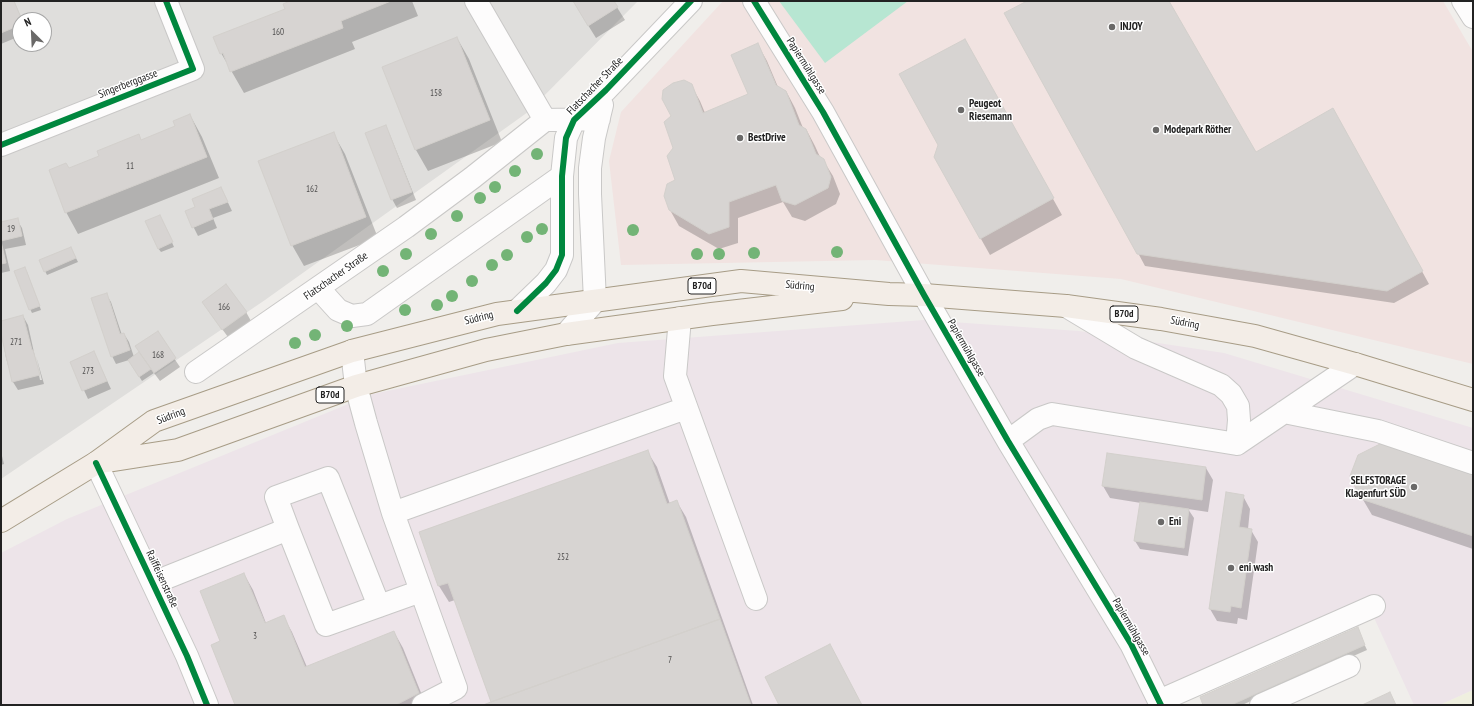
<!DOCTYPE html>
<meta charset="utf-8">
<style>
body{margin:0}
#map{position:relative;width:1474px;height:706px;overflow:hidden;background:#f0eeeb;font-family:"PT Sans Narrow",sans-serif}
canvas{display:block}
.frame{position:absolute;inset:0;border:2px solid #222;pointer-events:none}
.north{position:absolute;left:12px;top:12px;width:40px;height:40px;box-sizing:border-box;background:#fff;border:1px solid #a7a7a7;border-radius:50%;rotate:336deg;font-size:11px;font-weight:700;line-height:16px;text-align:center;color:#222}
.north::after{content:'';display:block;margin:auto;width:14px;height:18px;background:#6a6968;clip-path:polygon(50% 0,100% 100%,50% 72%,0 100%)}
</style>
<div id="map">
<canvas width="1474" height="706"></canvas>
<div class="frame"></div>
<div class="north">N</div>
</div>
<script>
const c = document.querySelector('canvas').getContext('2d');
c.lineJoin = 'round';
function fillPath(path, color) { c.fillStyle = color; c.fill(path, 'evenodd'); }
const toPath = rows => new Path2D(rows.map(r => 'M' + r).join(''));
function strokePath(path, color, width, dash) { c.strokeStyle = color; c.lineWidth = width; c.lineCap = dash ? 'butt' : 'round'; c.setLineDash(dash || []); c.stroke(path); }
function label(font, color, halo, rows, align = 'center') {
  c.font = font + ' "PT Sans Narrow",sans-serif'; c.lineWidth = 3; c.setLineDash([]); c.textBaseline = 'middle'; c.strokeStyle = halo; c.fillStyle = color; for (const [text, x, y, turn = 0] of rows) {
    c.save(); c.translate(x, y); c.rotate((+turn || 0) * Math.PI / 180); c.textAlign = isNaN(turn) ? turn : align; if (halo) c.strokeText(text, 0, 0); c.fillText(text, 0, 0); c.restore();
  }
}
const residential = toPath([
 [1,1,638,1,528,112,265,300,1,479],
 [20,20,44,20,44,44,20,44]
]);
const commercial = toPath([
 [723,1,1443,1,1473,52,1473,364,1121,279,875,260,621,265,609,161,621,112]
]);
const industrial = toPath([
 [924,320,1079,331,1224,353,1473,428,1473,690,1440,705,1414,705,1365,598,1177,681,1152,705,1,705,1,553,67,519,373,394,618,343]
]);
const farmland = toPath([
 [1473,690,1473,705,1440,705]
]);
const pitch = toPath([
 [779,1,908,1,825,63]
]);
const shadow = toPath([
 [3,1,14,1,22,20,20,20,20,36,1,44,1,2],
 [293,1,412,1,418,16,352,42,355,49,244,93,221,53,286,10],
 [573,1,613,1,625,20,596,38],
 [1029,1,1168,1,1255,153,1340,122,1429,284,1394,303,1145,266,1138,253],
 [457,38,469,59,502,142,428,171,416,150],
 [758,45,767,61,778,87,786,91,795,108,803,128,806,129,815,146,820,157,823,160,833,176,840,194,836,204,805,221,792,217,783,202,738,218,738,243,719,249,679,226,670,210,676,180,672,116,691,85,700,101,705,113,749,95],
 [974,57,1062,215,990,255,935,157],
 [190,115,202,137,219,178,78,234,66,212,69,169,176,127],
 [385,126,390,135,416,200,397,208,392,199],
 [333,133,345,154,378,238,304,266,292,245],
 [221,188,232,211,213,218,217,228,198,236,186,212,197,207],
 [17,220,22,228,26,245,5,249,10,271,1,273,1,223],
 [162,220,174,247,161,252,158,248],
 [71,248,78,262,47,275,45,271],
 [27,272,41,310,32,313,30,309],
 [106,294,111,302,122,335,124,334,129,342,134,357,140,353,157,333,180,367,160,381,154,373,142,381,129,360,116,364,112,356],
 [208,310,246,312,251,321,228,337],
 [23,316,28,325,40,380,42,380,36,356,44,384,18,390,13,382,6,358,1,330,1,322],
 [94,353,111,389,88,399,71,362],
 [647,451,657,467,670,504,677,502,686,517,753,705,486,705,492,703,455,600,449,602,439,586,420,532],
 [1,452,4,464,1,465],
 [1206,468,1213,480,1208,512,1188,509,1194,518,1188,556,1140,549,1135,541,1141,503,1110,498,1103,486],
 [1473,476,1473,549,1372,515,1362,498],
 [1243,496,1250,509,1248,529,1251,530,1258,542,1247,620,1238,618,1237,624,1217,621,1210,609],
 [244,574,253,590,266,623,283,616,292,632,307,667,394,632,403,648,426,705,236,705,221,642],
 [1359,633,1367,650,1242,705,1204,705]
]);
const building = toPath([
 [1,1,14,1,22,20,20,20,20,25,1,33,1,1],
 [290,1,391,1,341,21,343,28,230,72,223,53,220,54,213,37,285,9,283,4,290,1],
 [573,1,614,1,618,7,588,26,573,1],
 [1027,1,1169,1,1256,152,1333,108,1423,271,1387,291,1137,254,1004,13,1027,1],
 [457,37,490,120,415,150,382,67,457,37],
 [965,39,1054,198,980,239,934,157,938,145,899,74,965,39],
 [758,43,776,85,786,91,799,125,806,129,816,154,824,159,831,177,828,188,795,205,782,201,776,185,729,202,729,227,709,234,669,210,664,196,667,184,675,180,667,156,673,148,664,122,671,116,662,99,663,90,673,83,684,80,692,84,703,113,748,94,731,55,758,43],
 [190,114,207,157,65,213,49,170,66,163,69,168,99,156,97,151,139,134,141,140,175,126,173,121,190,114],
 [386,125,412,192,391,200,365,133,386,125],
 [334,132,366,217,291,246,258,161,334,132],
 [221,187,228,202,209,209,213,219,192,228,185,211,195,207,192,199,221,187],
 [160,215,173,242,158,249,145,221,160,215],
 [18,218,22,236,1,241,1,222,18,218],
 [1,241,6,263,1,264,1,241],
 [71,247,76,258,44,272,39,260,71,247],
 [25,267,40,306,29,310,14,271,25,267],
 [226,284,247,312,222,330,202,302,226,284],
 [107,293,120,334,124,333,130,350,111,357,91,298,107,293],
 [23,315,32,350,33,350,40,375,12,382,1,334,1,321,23,315],
 [158,331,176,358,154,373,135,346,158,331],
 [94,351,107,381,82,391,70,362,94,351],
 [139,352,151,369,139,377,128,360,139,352],
 [1380,444,1473,475,1473,536,1361,499,1350,476,1358,455,1380,444],
 [648,450,667,504,677,500,720,619,491,702,448,583,438,586,419,532,648,450],
 [1107,453,1206,467,1202,500,1102,486,1107,453],
 [1226,492,1244,495,1239,527,1252,529,1241,608,1231,606,1230,612,1209,609,1226,492],
 [1140,502,1189,509,1184,548,1134,541,1140,502],
 [244,573,265,623,284,615,305,667,394,631,419,693,396,705,235,705,211,645,220,641,200,591,244,573],
 [720,619,751,705,483,705,491,702,720,619],
 [1358,627,1365,645,1231,705,1203,705,1200,697,1358,627],
 [830,644,862,705,779,705,765,677,830,644],
 [1390,692,1396,705,1362,705,1390,692]
]);
const minor = toPath([
 [476,1,545,120],
 [754,1,823,112,924,295,1008,441,1131,644,1161,705],
 [1463,1,1473,17],
 [1,145,193,69,166,1],
 [319,289,338,310,352,316,367,314,562,176],
 [1066,306,1136,348,1221,385,1231,394,1238,406,1239,420,1237,444],
 [517,311,546,283,556,270,562,255,562,176,566,138,574,120,606,90,691,1],
 [680,318,675,376,756,599],
 [566,334,595,301,590,194,590,168,594,138,602,105],
 [352,351,356,386,366,423,393,513,456,688,423,705],
 [196,372,406,227,472,178,545,120,599,119],
 [1284,412,1378,431,1473,463],
 [1008,441,1038,419,1052,414,1237,444,1355,364],
 [96,463,187,656,207,705],
 [393,513,686,408],
 [288,529,276,497,328,478,379,606],
 [153,583,288,529,326,625,421,591],
 [1159,701,1374,606],
 [1261,705,1349,666]
]);
const major = toPath([
 [101,462,178,450,356,386,486,350,566,334,712,314,842,299],
 [1,521,96,463,154,421,352,351,497,314,741,281,889,294,924,295,1066,306,1161,319,1255,336,1355,364,1473,400]
]);
const cycleway = toPath([
 [754,1,823,112,924,295,1008,441,1131,644,1161,705],
 [1,145,193,69,166,1],
 [517,311,546,283,556,270,562,255,562,176,566,138,574,120,606,90,691,1],
 [96,463,187,656,207,705]
]);
const trees = [
 [537,154],
 [515,171],
 [495,187],
 [480,198],
 [457,216],
 [542,229],
 [633,230],
 [431,234],
 [527,237],
 [837,252],
 [754,253],
 [406,254],
 [697,254],
 [719,254],
 [507,255],
 [492,265],
 [383,271],
 [472,281],
 [452,296],
 [437,305],
 [405,310],
 [347,326],
 [315,335],
 [295,343]
];
const markers = [
 [1112,27,4,"#6a6968"],
 [961,110,4,"#6a6968"],
 [1156,130,4,"#6a6968"],
 [740,138,4,"#6a6968"],
 [1414,487,4,"#6a6968"],
 [1161,522,4,"#6a6968"],
 [1231,568,4,"#6a6968"]
];
const numberNames = [
 ["160",278,32],
 ["158",436,93],
 ["11",130,166],
 ["162",312,189],
 ["19",11,229],
 ["166",224,307],
 ["271",16,342],
 ["168",158,355],
 ["273",88,371],
 ["252",563,557],
 ["3",255,636],
 ["7",670,660]
];
const shields = [
 [702,286,28],
 [1124,314,28],
 [330,395,28]
];
const shieldNames = [
 ["B70d",702,286],
 ["B70d",1124,314],
 ["B70d",330,395]
];
const poiNames = [
 ["INJOY",1120,27],
 ["Peugeot",969,104],
 ["Riesemann",969,117],
 ["Modepark Röther",1164,130],
 ["BestDrive",748,138],
 ["SELFSTORAGE",1406,481,"right"],
 ["Klagenfurt SÜD",1406,494,"right"],
 ["Eni",1169,522],
 ["eni wash",1239,568]
];
const streetNames = [
 ["Papiermühlgasse",806,66,58],
 ["Singerberggasse",128,84,-21],
 ["Flatschacher Straße",595,86,-46],
 ["Flatschacher Straße",336,276,-35],
 ["Südring",800,286,5],
 ["Südring",479,318,-14],
 ["Südring",1185,323,11],
 ["Papiermühlgasse",966,348,60],
 ["Südring",171,416,-21],
 ["Raiffeisenstraße",162,579,65],
 ["Papiermühlgasse",1131,627,60]
];
fillPath(residential, '#dfdedc');
fillPath(commercial, '#f1e3e1');
fillPath(industrial, '#ede4e9');
fillPath(farmland, '#efefdf');
fillPath(pitch, '#b7e6d2');
fillPath(shadow, '#0003');
fillPath(building, '#d7d4d2');
strokePath(building, '#d3d0cc', 1);
strokePath(minor, '#c9c8c7', 24);
strokePath(major, '#a79c86', 24);
strokePath(minor, '#fdfcfc', 22);
strokePath(major, '#f3ede7', 22);
strokePath(cycleway, '#00873e', 6);
c.fillStyle = '#73b476';
for (const [x, y] of trees) { c.beginPath(); c.arc(x, y, 6, 0, 2 * Math.PI); c.fill(); }
for (const [x, y, r, color] of markers) { const dot = new Path2D(); dot.arc(x, y, r, 0, 2 * Math.PI); c.fillStyle = color; c.fill(dot); strokePath(dot, '#fff', 1.5); }
label('9px', '#4f4e4e', null, numberNames);
for (const [x, y, w] of shields) { const box = new Path2D(); box.roundRect(x - w / 2, y - 8, w, 16, 3); c.fillStyle = '#fff'; c.fill(box); strokePath(box, '#222', 1); }
label('bold 10px', '#222', null, shieldNames);
label('bold 11px', '#222', '#fff', poiNames, 'left');
label('11px', '#222', '#fff', streetNames);
</script>
